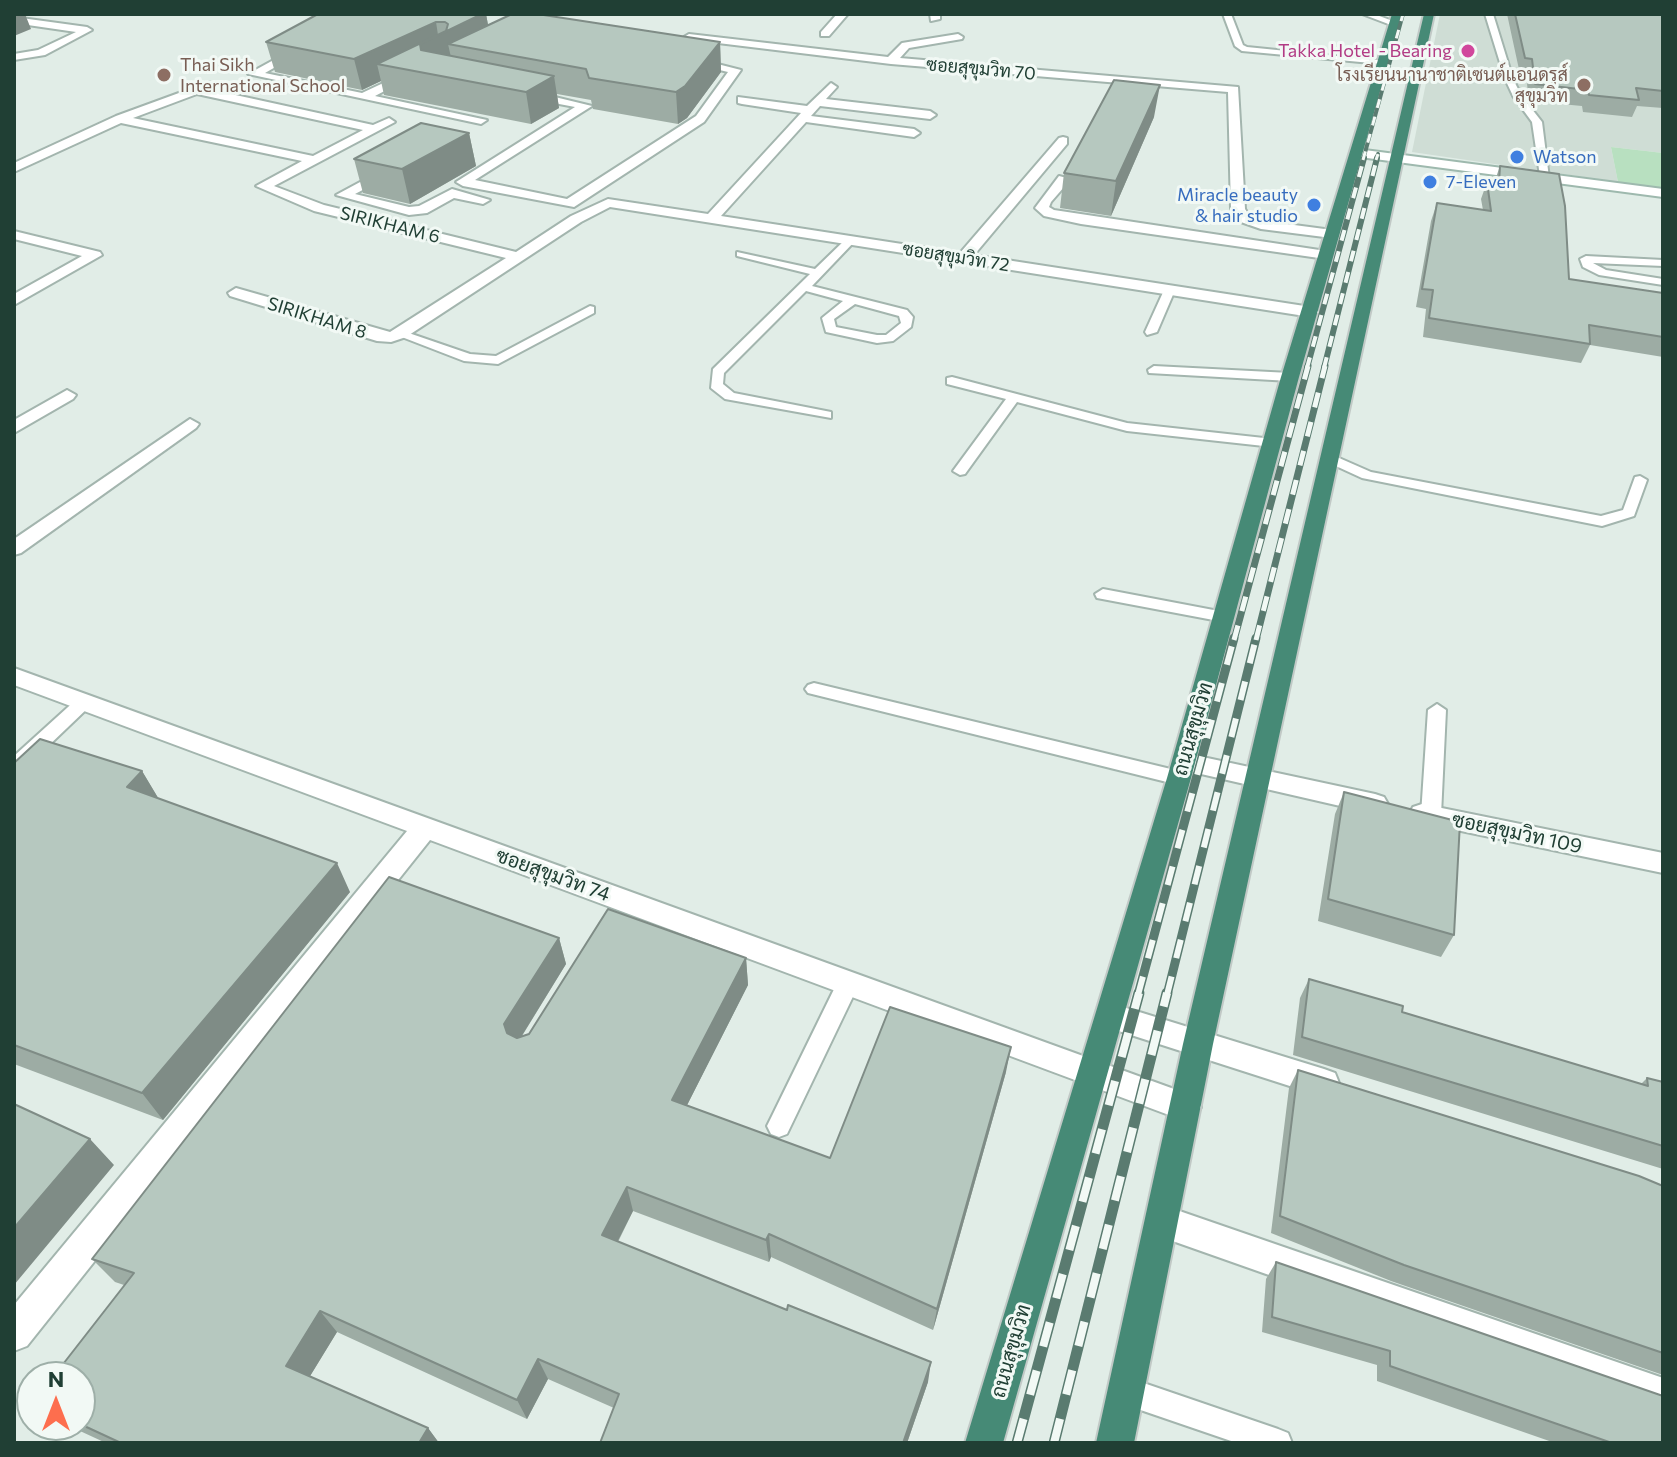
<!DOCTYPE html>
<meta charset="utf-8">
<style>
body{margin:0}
#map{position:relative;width:1677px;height:1457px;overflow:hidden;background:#e1ede7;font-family:Commissioner,sans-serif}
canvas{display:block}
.frame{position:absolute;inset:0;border:16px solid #203f34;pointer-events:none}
.north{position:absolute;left:16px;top:1361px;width:80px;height:80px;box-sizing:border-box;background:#f2f9f5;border:2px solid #9eafa8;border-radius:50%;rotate:0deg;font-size:22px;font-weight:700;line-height:32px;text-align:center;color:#203f34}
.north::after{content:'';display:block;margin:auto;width:28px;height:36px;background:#fd6e4e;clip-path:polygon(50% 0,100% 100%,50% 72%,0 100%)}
</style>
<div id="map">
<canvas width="1677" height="1457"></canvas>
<div class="frame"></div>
<div class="north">N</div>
</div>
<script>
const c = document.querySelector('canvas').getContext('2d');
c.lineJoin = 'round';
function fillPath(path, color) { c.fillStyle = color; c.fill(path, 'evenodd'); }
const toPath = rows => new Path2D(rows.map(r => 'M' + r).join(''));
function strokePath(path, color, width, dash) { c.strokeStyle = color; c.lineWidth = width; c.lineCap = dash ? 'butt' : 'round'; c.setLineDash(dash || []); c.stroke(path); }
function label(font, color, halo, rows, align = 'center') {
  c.font = font + ' Commissioner,Sarabun,sans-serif'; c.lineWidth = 6; c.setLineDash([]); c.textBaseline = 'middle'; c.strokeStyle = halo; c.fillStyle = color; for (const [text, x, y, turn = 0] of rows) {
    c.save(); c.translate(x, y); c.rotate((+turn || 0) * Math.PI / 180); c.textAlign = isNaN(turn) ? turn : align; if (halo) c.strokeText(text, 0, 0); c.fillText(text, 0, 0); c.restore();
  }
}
const built = toPath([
 [1440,14,1649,14,1663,34,1663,153,1611,147,1618,182,1412,152]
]);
const green = toPath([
 [1611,147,1663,153,1663,189,1618,182]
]);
const service = toPath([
 [1223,14,1231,14,1243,45,1247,47,1386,61,1382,64,1242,51,1235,46,1223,14],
 [1362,14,1374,14,1398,23,1391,25,1362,14],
 [1485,14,1493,14,1513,79,1521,95,1542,122,1549,178,1540,176,1532,122,1513,96,1505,79,1485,14],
 [846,239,855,241,812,286,907,310,913,317,911,327,893,341,877,343,826,332,822,318,843,301,806,291,724,373,723,384,734,393,831,412,831,418,725,399,711,388,713,369,810,274,737,256,737,252,815,269,846,239],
 [855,304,899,316,901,323,886,335,877,335,836,327,834,319,855,304],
 [1586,256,1663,260,1663,266,1593,263,1606,270,1663,279,1663,285,1599,275,1583,267,1580,259,1586,256],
 [1165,288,1175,290,1157,332,1147,335,1145,332,1165,288],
 [590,306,594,307,594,313,498,364,464,361,394,334,400,330,470,354,496,356,590,306],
 [1154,366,1290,373,1296,377,1290,381,1149,373,1148,370,1154,366],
 [952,377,1127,423,1273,439,1280,443,1273,447,1127,431,1017,402,965,474,960,475,953,471,1006,399,947,384,947,378,952,377],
 [1330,454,1371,472,1601,516,1623,510,1635,477,1640,476,1647,480,1634,516,1602,526,1362,478,1325,461,1325,455,1330,454],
 [1103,589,1224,612,1232,617,1224,622,1097,598,1095,594,1103,589],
 [814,683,1179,771,1186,773,1188,778,1186,783,1179,785,808,693,805,689,808,685,814,683],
 [84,696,93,702,90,706,21,772,14,774,14,756,78,698,84,696],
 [1437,704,1446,710,1441,815,1438,820,1431,822,1424,820,1421,815,1428,710,1437,704],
 [848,975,856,977,859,984,787,1134,779,1137,771,1134,767,1126,771,1118,840,977,848,975],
 [1126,1377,1278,1429,1288,1433,1292,1443,1237,1443,1126,1405,1116,1401,1112,1391,1116,1381,1126,1377]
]);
const minor = toPath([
 [837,14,848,14,829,36,821,36,821,32,837,14],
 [930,14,940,14,940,19,931,21,930,14],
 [14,17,87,27,92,30,45,55,14,60,14,54,38,50,76,32,14,23,14,17],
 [689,34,888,57,902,43,958,34,963,37,962,39,909,48,900,58,1238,87,1245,209,1249,215,1264,221,1332,230,1339,234,1332,238,1261,229,1238,221,1231,209,1228,92,891,64,685,39,684,37,689,34],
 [301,45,305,46,305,50,265,73,362,93,411,70,415,71,415,75,375,96,487,120,481,124,248,74,301,45],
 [690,57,741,70,704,122,574,207,463,186,456,182,575,107,522,97,522,91,526,90,592,106,475,180,567,199,696,116,728,72,686,62,686,58,690,57],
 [209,82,215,85,208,89,373,125,389,118,395,122,274,186,324,205,516,252,571,216,608,199,708,214,801,113,742,104,738,103,738,97,807,106,831,83,837,87,826,99,930,111,936,115,930,119,820,106,811,116,914,129,920,133,914,137,806,122,721,216,960,253,1059,138,1063,137,1067,138,1067,144,974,255,1311,307,1319,312,1311,317,610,207,581,222,406,337,391,342,377,341,230,296,228,293,236,288,390,332,506,258,314,211,256,186,302,161,121,123,14,172,14,163,116,116,209,82],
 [197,94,363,130,313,156,133,118,197,94],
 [388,167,395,171,393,174,355,194,409,207,419,206,452,189,490,200,483,204,454,198,427,213,409,215,336,195,388,167],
 [1059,176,1071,179,1051,202,1049,207,1054,210,1326,251,1333,255,1326,259,1081,224,1044,216,1035,208,1059,176],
 [14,231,100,252,102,255,14,305,14,294,82,256,14,239,14,231],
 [67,390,76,395,73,399,14,433,14,420,67,390],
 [190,419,199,424,196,428,21,553,14,555,14,539,190,419],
 [14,668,1185,1093,1196,1097,1201,1107,1196,1117,1185,1121,430,840,27,1346,14,1351,14,1305,407,831,14,685,14,668],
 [1184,753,1375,794,1384,797,1388,804,1384,811,1375,814,1175,768,1172,762,1175,756,1184,753],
 [1422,804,1663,853,1663,873,1413,821,1409,814,1413,807,1422,804],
 [1110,1003,1324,1069,1335,1073,1339,1083,1335,1093,1324,1097,1100,1025,1095,1016,1100,1007,1110,1003],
 [1162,1205,1663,1378,1663,1414,1150,1233,1145,1221,1150,1209,1162,1205]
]);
const secondary = toPath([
 [1357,149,1663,189,1663,197,1352,156,1351,153,1357,149]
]);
const trunk = toPath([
 [1392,14,1402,14,1299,377,1191,778,1003,1443,965,1443,1167,778,1281,377,1392,14],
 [1424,14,1434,14,1213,1044,1134,1443,1096,1443,1183,1044,1424,14]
]);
const railFar4 = toPath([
 [1363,160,1403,14],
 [1376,160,1378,154]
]);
const railFar3 = toPath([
 [1307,368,1364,158],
 [1324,368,1377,158]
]);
const railFar2 = toPath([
 [1234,640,1308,366],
 [1256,640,1325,366]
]);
const railFar1 = toPath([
 [1138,995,1234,638],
 [1167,995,1256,638]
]);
const rail = toPath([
 [1017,1443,1139,993],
 [1054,1443,1167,993]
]);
const wall = toPath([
 [486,14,488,25,720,42,721,72,687,118,678,124,593,109,591,100,557,94,559,108,531,124,384,95,381,81,362,90,275,72,266,42],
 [1507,14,1663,14,1663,108,1637,106,1632,117,1583,112,1582,106,1529,101,1526,75,1520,74],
 [1154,117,1111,216,1060,208,1064,173],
 [469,133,476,166,410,204,363,193,354,159],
 [1500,166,1569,279,1663,293,1663,357,1590,345,1581,363,1423,337,1426,309,1416,307,1431,221,1437,203,1483,210,1481,199,1487,182,1494,183],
 [14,763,142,771,158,798,350,892,163,1120,14,1064],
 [1344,792,1454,935,1441,957,1318,921,1335,814],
 [559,938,566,964,522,1036,746,958,748,985,687,1105,830,1158,1006,1072,933,1330,771,1257,769,1262,633,1211,618,1242,928,1382,907,1443,600,1443,614,1408,548,1379,527,1419,337,1332,310,1376,428,1428,439,1443,106,1443,67,1425,80,1425,80,1377,124,1285,115,1282,92,1259],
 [1309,979,1402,1012,1641,1084,1647,1078,1663,1082,1663,1169,1293,1055,1300,998],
 [1298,1070,1663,1186,1663,1375,1391,1281,1271,1233,1289,1088],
 [1276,1262,1663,1443,1555,1443,1377,1381,1377,1365,1262,1332,1266,1279]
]);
const shadedWall = toPath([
 [14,14,25,14,31,29,14,36],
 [482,14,486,14,491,41,448,44,452,62,427,74,426,73,377,64,381,81,362,90,354,59,436,22,438,35],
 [720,42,721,72,687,118,678,124,676,92],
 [554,76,559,108,531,124,526,92],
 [1160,85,1154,117,1111,216,1116,181],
 [469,133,476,166,410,204,402,169],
 [142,771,160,801,127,787],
 [337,863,350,892,163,1120,142,1093],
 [559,938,566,964,513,1050,504,1024],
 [746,958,748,985,677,1125,672,1100],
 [1011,1047,1006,1072,933,1330,937,1309],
 [90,1139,114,1165,14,1285,14,1228],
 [627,1187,633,1211,609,1258,602,1235],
 [769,1234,771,1257,769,1262,766,1240],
 [320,1311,337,1332,304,1386,286,1366],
 [538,1359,548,1379,527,1419,517,1400],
 [931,1362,928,1382,907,1443,903,1443],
 [428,1428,439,1443,419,1443]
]);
const building = toPath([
 [318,14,482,14,420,44,421,50,554,76,526,92,377,64,446,31,448,24,445,22,436,22,354,59,266,42,318,14],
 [512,14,537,14,720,42,685,86,676,92,589,78,586,69,448,44,512,14],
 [1515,14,1663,14,1663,91,1636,88,1639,100,1589,95,1588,90,1535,84,1532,59,1525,58,1515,14],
 [1114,80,1160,85,1116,181,1064,173,1114,80],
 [421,123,469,133,402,169,354,159,421,123],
 [1500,166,1559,174,1565,206,1569,279,1663,293,1663,337,1589,325,1590,344,1429,318,1433,290,1422,289,1437,203,1491,211,1487,182,1499,183,1500,166],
 [40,739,142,771,127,787,337,863,142,1093,14,1045,14,763,40,739],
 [1344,792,1460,822,1454,935,1328,899,1344,792],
 [389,877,559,938,504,1024,507,1033,517,1038,529,1034,608,909,746,958,672,1100,830,1158,890,1007,1011,1047,937,1309,769,1234,766,1240,627,1187,602,1235,787,1310,788,1305,931,1362,903,1443,600,1443,619,1394,538,1359,517,1400,320,1311,286,1366,428,1428,419,1443,121,1443,80,1424,80,1377,53,1377,134,1273,92,1259,389,877],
 [1309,979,1403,1006,1402,1012,1648,1086,1647,1078,1663,1082,1663,1146,1302,1037,1309,979],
 [1298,1070,1639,1176,1663,1186,1663,1353,1404,1265,1280,1216,1298,1070],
 [14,1104,90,1139,14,1228,14,1104],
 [1276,1262,1663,1396,1663,1443,1612,1443,1390,1366,1390,1351,1272,1317,1276,1262]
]);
const markers = [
 [1468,51,8,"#d1479c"],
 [164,75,8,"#8d6e63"],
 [1584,85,8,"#8d6e63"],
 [1517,157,8,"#3f7fe0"],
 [1430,182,8,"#3f7fe0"],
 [1314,205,8,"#3f7fe0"]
];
const farHotelnames = [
 ["Takka Hotel - Bearing",1452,51]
];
const farEducationnames = [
 ["Thai Sikh",180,65],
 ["International School",180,86],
 ["โรงเรียนนานาชาติเซนต์แอนดรูส์",1568,75,"right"],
 ["สุขุมวิท",1568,96,"right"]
];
const farStreetnames = [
 ["ซอยสุขุมวิท 70",981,69,5],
 ["SIRIKHAM 6",390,225,14],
 ["ซอยสุขุมวิท 72",956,257,9],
 ["SIRIKHAM 8",317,318,17]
];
const farShopnames = [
 ["Watson",1533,157],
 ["7-Eleven",1446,182],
 ["Miracle beauty",1298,195,"right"],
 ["& hair studio",1298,216,"right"]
];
const streetNames = [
 ["ถนนสุขุมวิท",1193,729,-74],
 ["ซอยสุขุมวิท 109",1517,833,12],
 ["ซอยสุขุมวิท 74",553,875,20],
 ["ถนนสุขุมวิท",1011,1351,-74]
];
fillPath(built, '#cfddd5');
fillPath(green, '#b8e0c0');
strokePath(service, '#a3b5ae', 4);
strokePath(minor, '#a3b5ae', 4);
strokePath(secondary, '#9eb9ae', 4);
strokePath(trunk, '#c1c9c6', 4);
fillPath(service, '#fff');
fillPath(minor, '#fff');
fillPath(secondary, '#fff');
fillPath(trunk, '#468a76');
strokePath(railFar4, '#5a7b70', 4);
strokePath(railFar3, '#5a7b70', 6);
strokePath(railFar2, '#5a7b70', 7);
strokePath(railFar1, '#5a7b70', 9);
strokePath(rail, '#5a7b70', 11);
strokePath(railFar4, '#f2f9f5', 3, [9]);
strokePath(railFar3, '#f2f9f5', 4, [11]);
strokePath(railFar2, '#f2f9f5', 5, [15]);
strokePath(railFar1, '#f2f9f5', 6, [19]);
strokePath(rail, '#f2f9f5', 8, [25]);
fillPath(wall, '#9daca4');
fillPath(shadedWall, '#7f8c86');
fillPath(building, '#b6c8bf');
strokePath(building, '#7f8c86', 2);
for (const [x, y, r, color] of markers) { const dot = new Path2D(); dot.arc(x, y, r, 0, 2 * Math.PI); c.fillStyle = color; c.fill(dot); strokePath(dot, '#f2f9f5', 3); }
label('18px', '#b23c85', '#f2f9f5', farHotelnames, 'right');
label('18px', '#785e54', '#f2f9f5', farEducationnames, 'left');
label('18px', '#203f34', '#f2f9f5', farStreetnames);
label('18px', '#366cbe', '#f2f9f5', farShopnames, 'left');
label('20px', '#203f34', '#f2f9f5', streetNames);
</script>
